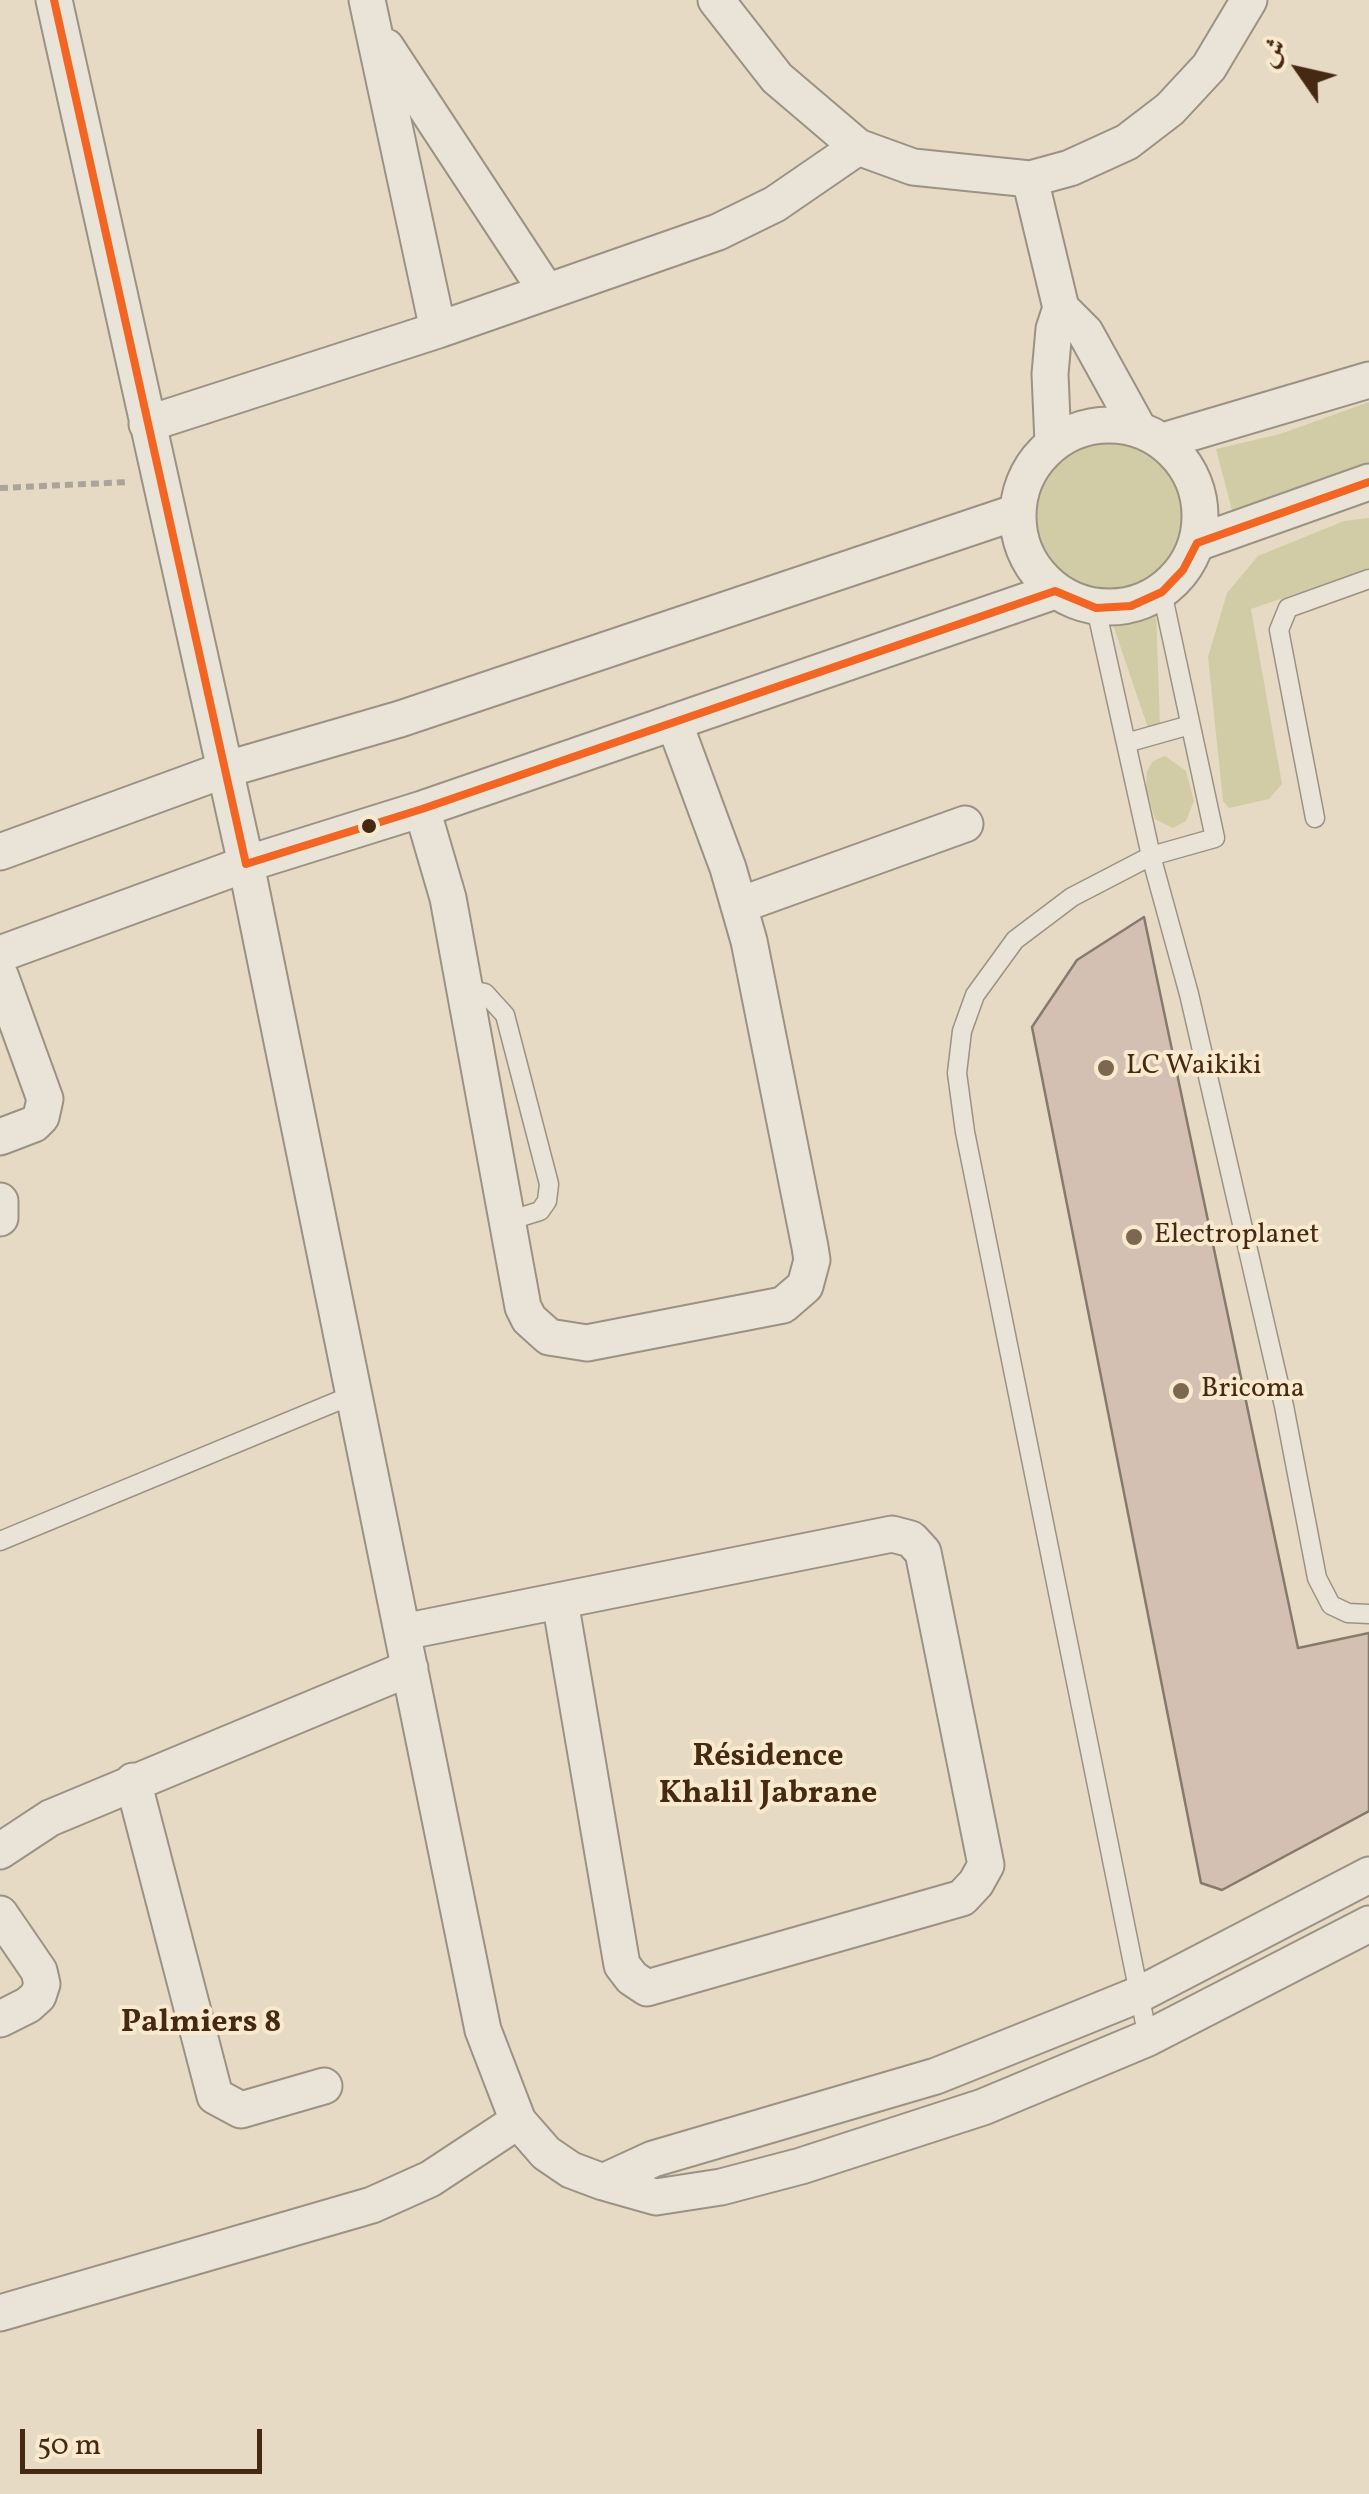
<!DOCTYPE html>
<meta charset="utf-8">
<style>
body{margin:0}
#map{position:relative;width:1369px;height:2494px;overflow:hidden;background:#e6dac4;font-family:Vollkorn,Amiri,serif}
canvas{display:block}
.north{position:absolute;left:1249px;top:20px;width:100px;height:100px;-webkit-text-stroke:8px #f8e9cf;paint-order:stroke;rotate:304deg;font-size:28px;font-weight:700;line-height:40px;text-align:center;color:#462913}
.north::after{content:'';display:block;margin:auto;width:35px;height:45px;background:#462913;clip-path:polygon(50% 0,100% 100%,50% 72%,0 100%)}
.scale{position:absolute;left:20px;top:2429px;width:242px;height:45px;box-sizing:border-box;border:5px solid #462913;border-top:0;padding-left:12px;font-size:30px;line-height:35px;white-space:nowrap;color:#462913;-webkit-text-stroke:8px #f8e9cf;paint-order:stroke}
</style>
<div id="map">
<canvas width="1369" height="2494"></canvas>
<div class="north">ش</div>
<div class="scale">50 m</div>
</div>
<script>
const c = document.querySelector('canvas').getContext('2d');
c.lineJoin = 'round';
function fillPath(path, color) { c.fillStyle = color; c.fill(path, 'evenodd'); }
const toPath = rows => new Path2D(rows.map(r => 'M' + r).join(''));
function strokePath(path, color, width, dash) { c.strokeStyle = color; c.lineWidth = width; c.lineCap = dash ? 'butt' : 'round'; c.setLineDash(dash || []); c.stroke(path); }
function label(font, color, halo, rows, align = 'center') {
  c.font = font + ' Vollkorn,serif'; c.lineWidth = 8; c.setLineDash([]); c.textBaseline = 'middle'; c.strokeStyle = halo; c.fillStyle = color; for (const [text, x, y, turn = 0] of rows) {
    c.save(); c.translate(x, y); c.rotate((+turn || 0) * Math.PI / 180); c.textAlign = isNaN(turn) ? turn : align; if (halo) c.strokeText(text, 0, 0); c.fillText(text, 0, 0); c.restore();
  }
}
const green = toPath([
 [1369,402,1369,464,1233,514,1216,449,1280,434],
 '1031 518a78 78 0 1 1 156 0a78 78 0 1 1-156 0Z',
 [1369,518,1369,569,1251,609,1282,784,1269,799,1229,808,1223,801,1208,657,1227,593,1258,556,1344,521],
 [1156,610,1160,725,1148,728,1112,622,1134,621],
 [1165,756,1186,771,1194,801,1186,821,1173,828,1155,819,1146,789,1147,771,1153,761]
]);
const building = toPath([
 [1144,917,1298,1648,1369,1633,1369,1811,1222,1890,1201,1883,1032,1027,1077,960,1144,917]
]);
const path = toPath([
 [0,488,129,482]
]);
const lane = toPath([
 [1096,608,1151,856,1189,994,1284,1406,1317,1578,1331,1605,1348,1613,1369,1614],
 [1126,743,1190,725],
 [1315,818,1279,630,1288,608,1369,579],
 [465,989,485,993,505,1015,549,1184,547,1201,540,1211,508,1221],
 [0,1541,355,1394],
 [1148,2038,965,1132,957,1073,962,1031,975,995,1015,940,1072,897,1151,856,1215,838,1162,592]
]);
const street = toPath([
 [54,0,246,864,483,2030,518,2121,546,2153,571,2170,603,2182,656,2197,721,2187,801,2166,983,2107,1148,2038,1369,1924],
 [367,0,438,330],
 [716,0,777,78,858,147,913,167,1030,179,1070,168,1127,142,1170,109,1209,67,1249,0],
 [386,47,547,292],
 [1030,179,1061,308,1085,332,1138,428],
 [147,424,438,330,718,232,775,204,858,147],
 '1018 516a91 91 0 1 1 182 0a91 91 0 1 1-182 0Z',
 [1163,441,1369,380],
 [1053,443,1050,374,1054,329,1061,308],
 [1197,543,1369,482],
 [422,809,448,898,523,1307,529,1319,549,1337,587,1343,783,1305,805,1286,812,1260,810,1247,749,941,728,868,674,722],
 [0,852,224,770,400,719,1017,512],
 [740,905,965,824],
 [0,954,246,864,422,809,1055,591],
 [0,975,45,1099,41,1117,34,1124,0,1137],
 [0,1201,0,1218],
 [403,1632,892,1534,911,1539,923,1552,986,1865,976,1883,962,1898,647,1988,632,1978,622,1965,560,1601],
 [133,1781,215,2096,241,2110,324,2086],
 [0,1851,50,1818,410,1668],
 [0,1914,39,1971,42,1984,38,1996,28,2005,0,2019],
 [603,2182,653,2159,936,2076,1066,2024,1140,1994,1369,1875],
 [0,2313,372,2205,430,2179,518,2121]
]);
const bus1 = toPath([
 [54,0,246,864,422,809,1055,591,1096,608,1131,606,1162,592,1183,570,1197,543,1369,482]
]);
const markers = [
 [369,826,9,"#462913"],
 [1106,1068,10,"#7e6751"],
 [1134,1237,10,"#7e6751"],
 [1181,1391,10,"#7e6751"]
];
const poiNames = [
 ["LC Waikiki",1126,1068],
 ["Electroplanet",1154,1237],
 ["Bricoma",1201,1391]
];
const quarterNames = [
 ["Résidence",768,1759],
 ["Khalil Jabrane",768,1796],
 ["Palmiers 8",201,2025]
];
fillPath(green, '#d1cca5');
fillPath(building, '#d4c0b2');
strokePath(building, '#857a6c', 2.5);
strokePath(lane, '#9c9283', 21);
strokePath(street, '#9c9283', 39);
strokePath(path, '#aca49a', 6, [8, 5]);
strokePath(lane, '#eae3d8', 18);
strokePath(street, '#eae3d8', 35);
strokePath(bus1, '#f26522', 8);
for (const [x, y, r, color] of markers) { const dot = new Path2D(); dot.arc(x, y, r, 0, 2 * Math.PI); c.fillStyle = color; c.fill(dot); strokePath(dot, '#f8e9cf', 4); }
label('28px', '#462913', '#f8e9cf', poiNames, 'left');
label('bold 32px', '#462913', '#f8e9cf', quarterNames);
</script>
